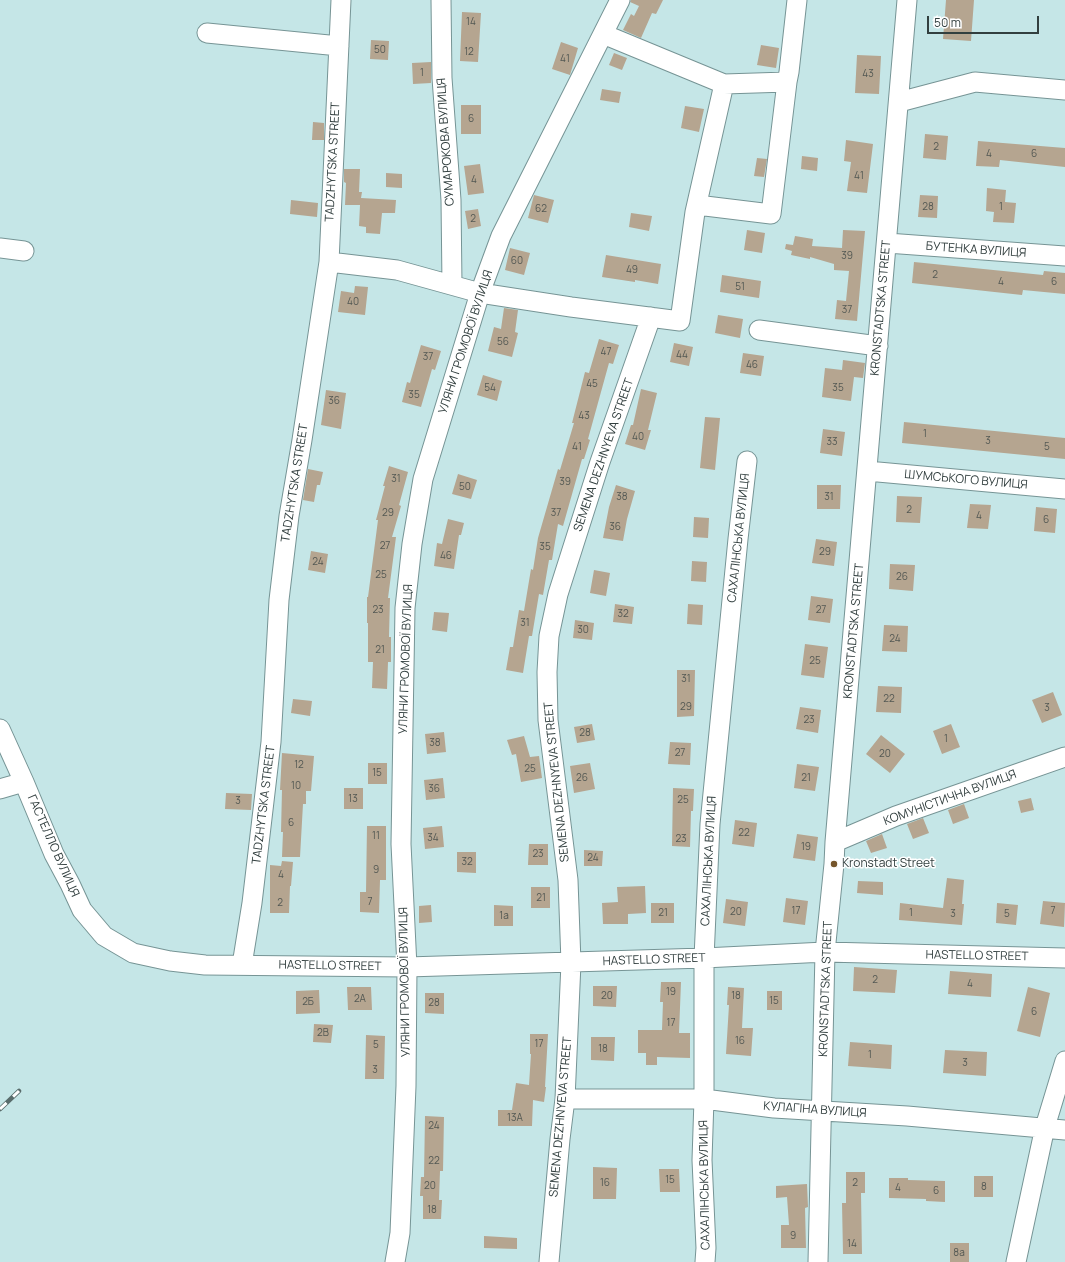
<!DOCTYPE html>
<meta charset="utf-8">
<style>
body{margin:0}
#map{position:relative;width:1065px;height:1262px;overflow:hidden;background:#c5e6e7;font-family:Manrope,sans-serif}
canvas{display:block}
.scale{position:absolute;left:927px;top:16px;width:112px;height:18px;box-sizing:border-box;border:2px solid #323f3f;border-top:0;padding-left:5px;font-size:12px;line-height:14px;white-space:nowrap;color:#323f3f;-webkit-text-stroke:3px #fff;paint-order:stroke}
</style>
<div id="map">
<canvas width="1065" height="1262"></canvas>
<div class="scale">50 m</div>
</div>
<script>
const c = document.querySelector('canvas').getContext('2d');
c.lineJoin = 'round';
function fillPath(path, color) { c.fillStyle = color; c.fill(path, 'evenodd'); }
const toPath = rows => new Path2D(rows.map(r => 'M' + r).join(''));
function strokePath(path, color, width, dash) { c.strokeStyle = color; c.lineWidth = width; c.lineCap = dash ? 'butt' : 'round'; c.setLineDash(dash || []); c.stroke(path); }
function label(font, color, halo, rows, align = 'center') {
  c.font = font + ' Manrope,sans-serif'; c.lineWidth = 3; c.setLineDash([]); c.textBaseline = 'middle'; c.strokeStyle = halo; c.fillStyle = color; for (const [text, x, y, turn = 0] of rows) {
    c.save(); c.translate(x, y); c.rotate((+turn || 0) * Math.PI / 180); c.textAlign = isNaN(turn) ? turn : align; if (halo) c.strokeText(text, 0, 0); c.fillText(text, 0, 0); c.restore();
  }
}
const building = toPath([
 [631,0,663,0,656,14,652,13,641,38,623,30,631,14,634,16,639,6,630,2],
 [946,0,974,0,971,41,943,39],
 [462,12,481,13,478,62,460,61],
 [371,40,389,41,388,60,370,59],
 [561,42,578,48,570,75,552,69],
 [761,45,779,48,776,68,757,65],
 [614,53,627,58,622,70,609,65],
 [857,55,881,56,879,94,855,93],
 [431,62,431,83,413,84,412,63],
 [602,89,621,92,619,103,600,100],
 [461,105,481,105,481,134,461,134],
 [685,106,704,109,699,132,681,128],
 [313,122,324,123,324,140,312,140],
 [925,134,948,136,946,160,923,158],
 [846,140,873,144,867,193,847,191,851,162,844,161],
 [978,141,1065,148,1065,167,1000,160,999,167,976,166],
 [802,156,818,158,817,171,801,169],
 [757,158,767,159,764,177,754,176],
 [480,164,484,193,468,195,464,166],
 [344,169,360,169,359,192,362,192,361,198,396,200,395,213,382,213,380,234,366,233,366,227,359,226,360,205,345,205,346,183,344,182],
 [386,173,402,174,402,188,386,187],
 [987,188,1006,190,1005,202,1016,203,1014,223,993,222,994,212,986,211],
 [534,195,554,200,548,223,528,218],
 [920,195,938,196,937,218,918,217],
 [291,200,318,203,317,217,290,214],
 [478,209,481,226,468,229,465,211],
 [631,213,652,216,649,231,629,227],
 [747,230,765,233,762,253,744,250],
 [843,230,865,231,857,321,835,319,837,300,846,301,849,271,834,270,834,264,810,257,810,259,791,255,792,251,785,249,786,244,793,245,795,236,813,239,812,246,842,248],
 [510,248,530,253,524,275,505,270],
 [606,255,661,264,658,284,635,280,635,282,602,277],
 [914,262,1043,275,1044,271,1065,273,1065,294,1023,290,1022,295,912,283],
 [722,275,761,281,759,298,720,292],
 [355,286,368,287,365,315,338,312,341,291,354,293],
 [504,308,518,310,515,332,518,333,512,357,488,351,494,327,501,329],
 [718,315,743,319,740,338,715,333],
 [599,339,619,345,613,364,609,363,588,439,590,440,584,459,582,459,563,526,558,524,552,560,549,560,543,595,539,594,532,636,529,636,523,673,506,670,510,647,513,647,519,610,524,611,531,569,533,570,538,538,558,469,560,470,574,423,572,423,585,372,589,373],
 [674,343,693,347,689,366,670,362],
 [421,345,441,351,435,370,432,369,421,407,402,402,407,382,410,383],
 [743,353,764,356,761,376,740,373],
 [843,360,865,363,863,378,854,377,851,401,822,397,825,368,842,370],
 [483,375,502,381,497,401,477,395],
 [641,389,657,393,648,430,651,430,645,450,625,444,631,425,633,425],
 [326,390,346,393,341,429,321,425],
 [705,417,720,418,715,470,700,468],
 [904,422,1065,438,1065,459,902,443],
 [823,429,845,432,842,456,820,453],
 [389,466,408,472,399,505,401,506,392,537,396,537,388,598,390,598,389,637,391,637,391,662,388,662,387,689,372,688,373,662,368,662,368,623,367,623,367,597,368,597,378,520,376,520,385,486,383,486],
 [308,469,323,472,320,485,317,485,314,502,303,500],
 [458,474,477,480,471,499,452,494],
 [616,485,635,491,627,519,623,541,603,538,609,507],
 [817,485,841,485,840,509,817,509],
 [897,496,922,497,920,523,896,522],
 [970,504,991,505,988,529,967,528],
 [1036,507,1057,509,1055,533,1034,531],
 [694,517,709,518,708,538,693,537],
 [448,519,464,523,461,535,459,535,454,569,434,566,437,543,442,544],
 [816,539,837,542,834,566,812,563],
 [311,551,328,554,325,573,308,570],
 [692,561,707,562,706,582,691,581],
 [890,564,915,565,913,591,889,589],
 [594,570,610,573,606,596,590,593],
 [811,596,833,599,830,623,808,620],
 [615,604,634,607,632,624,613,622],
 [688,604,703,605,702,625,687,624],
 [434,612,449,613,447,632,432,630],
 [575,620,594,623,592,640,573,638],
 [884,625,908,626,907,652,882,651],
 [805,644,828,647,824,678,801,675],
 [677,670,695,670,694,716,677,717],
 [878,686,902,687,901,713,876,712],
 [1053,692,1062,715,1042,723,1032,700],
 [293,699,312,701,310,716,291,713],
 [800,707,821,710,818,733,796,729],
 [592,724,595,740,577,743,574,727],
 [951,724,960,747,942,754,933,731],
 [444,732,446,752,427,754,425,734],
 [881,735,905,754,890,773,866,754],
 [524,736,530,757,539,756,542,778,521,782,516,754,512,755,507,740],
 [670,742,691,743,690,765,668,764],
 [282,753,314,756,311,791,306,791,306,804,303,804,300,857,282,857,283,832,281,832,282,790,280,790],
 [368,763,387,763,387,784,368,784],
 [590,763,595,789,574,793,570,766],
 [797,764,819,767,815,791,794,788],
 [443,778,445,798,426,800,424,780],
 [344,788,363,788,363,809,344,809],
 [673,788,694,789,693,811,691,811,690,847,672,846],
 [226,793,252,794,251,810,225,809],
 [1031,798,1034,810,1021,813,1018,801],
 [964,804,969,818,953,824,948,810],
 [923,818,929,833,913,839,907,824],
 [735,820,757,823,754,847,732,844],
 [367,826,386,826,386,880,380,880,379,913,360,912,360,892,366,892],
 [442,826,444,847,425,849,423,828],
 [797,834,818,837,815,861,793,858],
 [882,834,887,848,871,853,866,841],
 [529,844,548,844,548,865,528,865],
 [584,850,603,851,602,866,584,866],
 [457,852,476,852,476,873,457,872],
 [282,861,293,862,291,886,290,886,289,913,270,913,270,865,281,866],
 [947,878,964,880,962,904,964,904,962,925,899,920,900,903,943,908],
 [858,881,883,882,883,895,857,893],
 [645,886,646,913,628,914,628,924,603,924,602,903,618,902,617,887],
 [531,887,550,887,550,908,531,908],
 [786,898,808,901,805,925,783,922],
 [726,899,748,902,745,926,723,923],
 [1043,901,1065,903,1064,927,1040,924],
 [651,903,674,903,674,923,651,923],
 [997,903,1018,905,1016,925,996,923],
 [431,905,432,922,419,923,419,906],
 [494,905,513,906,513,926,494,926],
 [854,967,897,970,895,993,853,991],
 [950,971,992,974,991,997,948,994],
 [661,982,681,982,679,1033,690,1033,690,1058,657,1057,657,1065,646,1065,646,1053,638,1053,638,1030,662,1030,663,1002,660,1002],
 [593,986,617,986,616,1007,593,1006],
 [347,987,371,987,372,1010,348,1010],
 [728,987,744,988,742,1028,753,1028,751,1056,726,1054,729,1005,727,1005],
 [1028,987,1050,993,1040,1037,1017,1031],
 [319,990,320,1013,296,1014,296,991],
 [767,991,782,991,782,1010,767,1010],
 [425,993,444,993,444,1014,425,1013],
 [314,1024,333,1025,331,1043,313,1042],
 [530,1034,548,1034,545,1087,546,1087,544,1102,533,1100,532,1126,498,1126,498,1110,512,1110,516,1083,529,1085,531,1054,530,1054],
 [366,1035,385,1036,384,1079,365,1079],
 [591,1037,615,1037,614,1061,591,1060],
 [850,1042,892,1045,891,1069,848,1066],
 [945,1050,987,1052,986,1076,943,1073],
 [425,1116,444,1117,443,1171,440,1171,439,1200,442,1200,441,1219,423,1219,423,1196,420,1196,421,1177,424,1177],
 [593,1167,617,1168,616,1199,593,1199],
 [659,1169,679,1169,680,1192,660,1192],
 [846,1172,865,1172,865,1193,861,1193,862,1254,843,1254,842,1203,846,1203],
 [974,1176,993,1176,993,1197,974,1197],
 [889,1178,908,1178,908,1180,945,1181,945,1202,926,1201,926,1199,889,1198],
 [807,1184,808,1207,805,1208,806,1248,781,1248,781,1225,789,1225,787,1197,776,1198,776,1186],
 [484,1236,517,1238,517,1249,484,1248],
 [950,1243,969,1243,969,1262,950,1262]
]);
const minor = toPath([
 [441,0,442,78,451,200,452,285],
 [207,33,339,46],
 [603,34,724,84,787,82,789,72,797,0],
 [899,102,975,82,1065,90],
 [697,205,771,214,787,82],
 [887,243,1065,256],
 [0,248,24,251],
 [329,262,397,270,480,293,571,307,680,321,695,212,724,84],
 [759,330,878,346],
 [867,471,1065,489],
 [0,729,24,782,54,854,70,884,82,910,104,936,133,953,170,961,205,965,407,967,704,958,825,952,1065,958],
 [0,789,24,782],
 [835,842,896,816,1065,757],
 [242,965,252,903,271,742,279,600,289,516,302,440,329,262,341,0],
 [565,1099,704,1099,774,1108,907,1116,1065,1130],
 [395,1262,400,1233,406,1086,407,967,401,844,405,608,412,544,423,479,480,293,501,236,620,0],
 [549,1262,560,1139,565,1099,571,963,568,880,548,720,547,672,549,636,558,594,600,462,651,317],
 [705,1262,706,1248,702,1160,704,1099,704,958,710,824,738,539,747,461],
 [818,1262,825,952,834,864,835,842,907,0],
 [1016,1262,1045,1127,1065,1061]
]);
const rail = toPath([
 [0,1109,19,1091]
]);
const markers = [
 [834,864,4,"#75552b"]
];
const numberNames = [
 ["14",471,22],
 ["50",380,50],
 ["12",469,52],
 ["41",565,59],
 ["1",422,73],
 ["43",868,74],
 ["6",471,119],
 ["2",936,147],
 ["4",989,154],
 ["6",1034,154],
 ["41",859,176],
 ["4",474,180],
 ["28",928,207],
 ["1",1001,207],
 ["62",541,209],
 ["2",473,219],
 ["39",847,256],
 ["60",517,261],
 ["49",632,270],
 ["2",935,275],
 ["4",1001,282],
 ["6",1054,282],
 ["51",740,287],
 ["40",353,302],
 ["37",847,310],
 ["56",503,342],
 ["47",606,352],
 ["44",682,355],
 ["37",428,357],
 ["46",752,365],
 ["45",592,384],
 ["54",490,388],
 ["35",838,388],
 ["35",414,395],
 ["36",334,401],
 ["43",584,416],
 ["1",925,434],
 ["40",638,437],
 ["3",988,441],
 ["33",832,442],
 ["41",577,447],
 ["5",1047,447],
 ["31",396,479],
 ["39",565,482],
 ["50",465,487],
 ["38",622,497],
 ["31",829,497],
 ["2",909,510],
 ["29",388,513],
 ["37",556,513],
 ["4",979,516],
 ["6",1046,520],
 ["36",615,527],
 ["27",385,546],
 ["35",545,547],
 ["29",825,552],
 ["46",446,556],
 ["24",318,562],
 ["25",381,575],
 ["26",902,577],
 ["23",378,610],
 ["27",821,610],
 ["32",623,614],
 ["31",525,623],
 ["30",583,630],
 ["24",895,639],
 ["21",380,650],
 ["25",815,661],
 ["31",686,679],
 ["22",889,699],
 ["29",686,707],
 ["3",1047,708],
 ["23",809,720],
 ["28",585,733],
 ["1",946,739],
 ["38",435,743],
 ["27",680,753],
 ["20",885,754],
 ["12",299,765],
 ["25",530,769],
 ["15",377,773],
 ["26",582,778],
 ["21",806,778],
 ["10",296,786],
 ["36",434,789],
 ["13",353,799],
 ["25",683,800],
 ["3",238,801],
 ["6",291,823],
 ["22",744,833],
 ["11",376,836],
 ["34",433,838],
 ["23",681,839],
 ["19",806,847],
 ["23",538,854],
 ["24",593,858],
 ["32",467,862],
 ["9",376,870],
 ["4",281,875],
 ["21",541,898],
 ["7",370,902],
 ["2",280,903],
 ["17",796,911],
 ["7",1053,911],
 ["20",736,912],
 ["21",663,913],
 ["1",911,913],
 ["3",953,914],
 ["5",1007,914],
 ["1а",504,916],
 ["2",875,980],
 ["4",970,984],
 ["19",671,992],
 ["20",607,996],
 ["18",736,996],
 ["2А",360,999],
 ["15",774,1001],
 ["2Б",308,1002],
 ["28",434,1003],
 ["6",1034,1012],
 ["17",671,1023],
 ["2В",323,1033],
 ["16",740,1041],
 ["17",539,1044],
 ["5",376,1045],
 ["18",603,1049],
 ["1",870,1055],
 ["3",965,1063],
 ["3",375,1070],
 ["13А",515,1118],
 ["24",434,1126],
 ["22",434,1161],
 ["15",670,1180],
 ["16",605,1183],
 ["2",855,1183],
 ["20",430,1186],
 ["8",984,1187],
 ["4",898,1188],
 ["6",936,1191],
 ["18",432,1210],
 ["9",793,1236],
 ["14",852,1244],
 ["8а",959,1253]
];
const streetNames = [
 ["СУМАРОКОВА ВУЛИЦЯ",446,142,-94],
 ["TADZHYTSKA STREET",333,162,-87],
 ["БУТЕНКА ВУЛИЦЯ",976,250,4],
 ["KRONSTADTSKA STREET",881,308,-85],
 ["УЛЯНИ ГРОМОВОЇ ВУЛИЦЯ",466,342,-72],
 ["SEMENA DEZHNYEVA STREET",604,455,-71],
 ["ШУМСЬКОГО ВУЛИЦЯ",966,480,5],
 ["TADZHYTSKA STREET",295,483,-81],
 ["САХАЛІНСЬКА ВУЛИЦЯ",739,538,-84],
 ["KRONSTADTSKA STREET",854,631,-85],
 ["УЛЯНИ ГРОМОВОЇ ВУЛИЦЯ",406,659,-88],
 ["SEMENA DEZHNYEVA STREET",557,782,-96],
 ["КОМУНІСТИЧНА ВУЛИЦЯ",950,798,-20],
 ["TADZHYTSKA STREET",264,805,-83],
 ["ГАСТЕЛЛО ВУЛИЦЯ",53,846,66],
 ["САХАЛІНСЬКА ВУЛИЦЯ",709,861,-87],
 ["HASTELLO STREET",977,956,1],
 ["HASTELLO STREET",654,960,-2],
 ["HASTELLO STREET",330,966,1],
 ["УЛЯНИ ГРОМОВОЇ ВУЛИЦЯ",405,982,-91],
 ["KRONSTADTSKA STREET",826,989,-88],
 ["КУЛАГІНА ВУЛИЦЯ",815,1110,4],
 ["SEMENA DEZHNYEVA STREET",561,1117,-85],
 ["САХАЛІНСЬКА ВУЛИЦЯ",705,1185,-91]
];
const poiNames = [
 ["Kronstadt Street",842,864]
];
fillPath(building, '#b5a590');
strokePath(minor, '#769495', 21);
strokePath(minor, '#fff', 19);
strokePath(rail, '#596c6c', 4.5);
strokePath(rail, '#fff', 3, [9]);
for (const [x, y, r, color] of markers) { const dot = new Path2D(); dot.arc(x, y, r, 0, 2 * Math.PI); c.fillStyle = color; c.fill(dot); strokePath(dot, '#fff', 1.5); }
label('10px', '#535853', null, numberNames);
label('12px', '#323f3f', '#fff', streetNames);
label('12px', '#323f3f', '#fff', poiNames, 'left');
</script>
